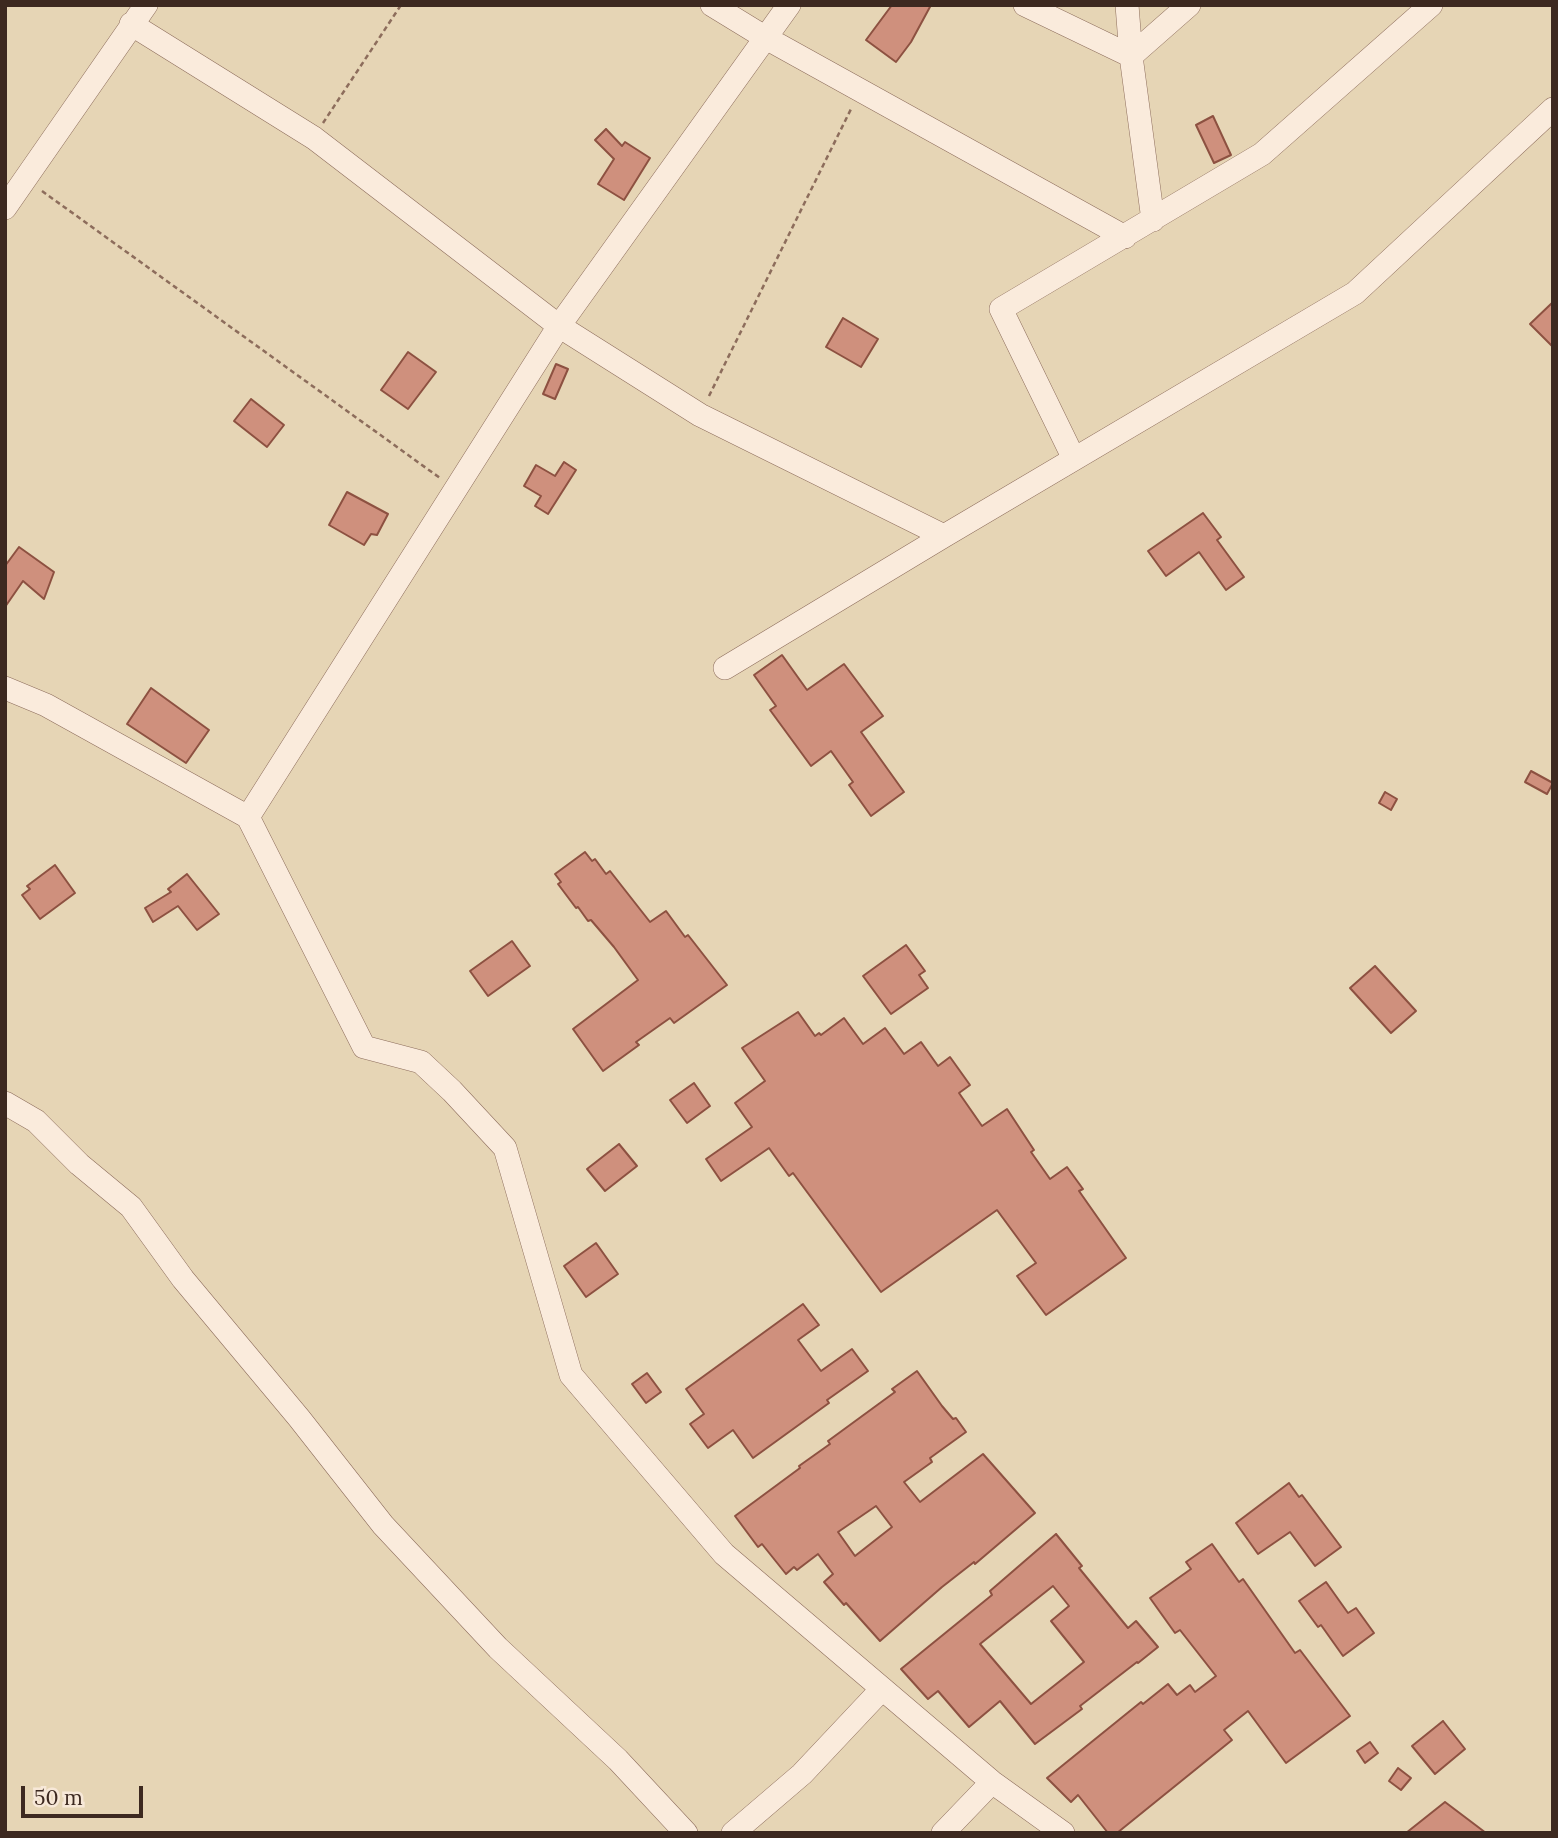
<!DOCTYPE html>
<style>
body{margin:0}
#map{position:relative;width:1558px;height:1838px;overflow:hidden;background:#f0ddc8;font-family:Lora,serif}
canvas{display:block}
.frame{position:absolute;inset:0;border:7px solid #3d2920;pointer-events:none}
.scale{position:absolute;left:21px;top:1786px;width:122px;height:32px;box-sizing:border-box;border:4px solid #3d2920;border-top:0;padding-left:9px;font-size:21px;line-height:24px;white-space:nowrap;color:#3d2920;-webkit-text-stroke:5px #f7e8d8;paint-order:stroke}
</style>
<div id="map">
<canvas width="1558" height="1838"></canvas>
<div class="frame"></div>
<div class="scale">50 m</div>
</div>
<script>
const c = document.querySelector('canvas').getContext('2d');
c.lineJoin = 'round';
function fillPath(path, color) { c.fillStyle = color; c.fill(path, 'evenodd'); }
const toPath = rows => new Path2D(rows.map(r => 'M' + r).join(''));
function strokePath(path, color, width, dash) { c.strokeStyle = color; c.lineWidth = width; c.lineCap = dash ? 'butt' : 'round'; c.setLineDash(dash || []); c.stroke(path); }
const farmland = toPath([
 [5,5,1553,5,1553,1833,5,1833]
]);
const building = toPath([
 [892,5,931,5,911,42,896,62,866,40,892,5],
 [1213,116,1231,155,1214,163,1196,125,1213,116],
 [606,129,622,146,625,142,650,158,624,200,598,184,614,159,595,140,606,129],
 [1553,302,1553,347,1530,324,1553,302],
 [843,318,878,339,861,367,826,347,843,318],
 [408,352,436,372,408,409,381,390,408,352],
 [556,364,568,369,555,399,543,394,556,364],
 [251,399,284,425,267,447,234,421,251,399],
 [564,462,576,470,548,514,535,506,541,496,524,486,536,465,555,476,564,462],
 [347,492,388,514,377,535,371,534,364,545,329,525,347,492],
 [1203,513,1221,537,1217,540,1244,577,1226,590,1199,552,1166,576,1148,551,1203,513],
 [19,547,54,572,44,599,23,581,5,607,5,566,19,547],
 [782,655,807,690,844,664,883,716,861,732,904,792,871,816,849,785,853,782,831,751,811,766,770,710,776,706,754,675,782,655],
 [151,688,209,730,186,763,127,724,151,688],
 [1531,771,1553,783,1547,794,1525,782,1531,771],
 [1385,792,1397,799,1391,810,1379,803,1385,792],
 [585,852,592,861,595,859,606,874,610,871,650,922,666,911,685,937,688,935,727,985,674,1023,670,1018,636,1042,639,1045,603,1071,573,1029,638,980,614,947,591,920,588,921,578,907,576,908,558,884,561,882,555,874,585,852],
 [55,865,75,893,40,919,22,895,30,889,27,886,55,865],
 [187,874,219,914,197,930,178,906,153,922,145,908,171,892,168,889,187,874],
 [512,941,530,966,488,996,470,971,512,941],
 [906,945,925,971,919,975,928,988,891,1014,863,976,906,945],
 [1375,966,1416,1011,1391,1033,1350,988,1375,966],
 [798,1012,815,1036,819,1033,821,1035,844,1018,863,1044,885,1028,904,1054,921,1042,938,1066,950,1057,970,1085,959,1093,982,1126,1007,1109,1034,1150,1031,1152,1050,1179,1067,1167,1083,1189,1079,1191,1126,1258,1046,1315,1017,1276,1036,1263,997,1210,881,1292,793,1173,789,1176,769,1148,721,1181,706,1159,752,1127,735,1103,765,1081,742,1048,798,1012],
 [694,1083,710,1106,687,1123,670,1100,694,1083],
 [619,1144,637,1166,605,1191,587,1169,619,1144],
 [596,1243,618,1274,586,1297,564,1266,596,1243],
 [803,1304,819,1325,798,1340,821,1371,852,1349,868,1371,827,1400,829,1403,753,1458,733,1430,708,1448,690,1424,704,1414,686,1389,803,1304],
 [917,1371,942,1406,953,1419,956,1418,966,1432,930,1458,932,1462,904,1482,920,1502,983,1454,1035,1513,975,1564,974,1562,942,1587,880,1641,846,1603,844,1605,824,1582,833,1574,818,1554,797,1570,794,1567,786,1574,762,1544,758,1547,735,1516,800,1468,799,1466,830,1444,828,1441,895,1392,892,1389,917,1371],
 [876,1506,892,1527,855,1556,838,1532,876,1506],
 [647,1373,661,1392,646,1403,632,1384,647,1373],
 [1289,1483,1299,1497,1302,1495,1341,1547,1315,1566,1290,1532,1258,1554,1236,1523,1289,1483],
 [1056,1534,1082,1566,1079,1568,1128,1628,1136,1621,1158,1647,1138,1663,1137,1662,1080,1706,1082,1709,1035,1744,1000,1701,969,1727,938,1691,928,1699,901,1669,992,1595,990,1591,1056,1534],
 [1053,1586,1069,1606,1051,1621,1084,1662,1031,1704,980,1644,1053,1586],
 [1212,1544,1239,1582,1243,1579,1295,1653,1300,1650,1350,1716,1286,1763,1248,1711,1224,1730,1232,1740,1117,1833,1108,1833,1078,1795,1071,1802,1047,1778,1141,1702,1143,1704,1168,1684,1177,1695,1190,1685,1195,1692,1216,1676,1180,1630,1175,1633,1150,1598,1191,1569,1186,1562,1212,1544],
 [1326,1582,1348,1613,1356,1608,1374,1633,1343,1656,1321,1625,1318,1627,1299,1601,1326,1582],
 [1443,1721,1465,1749,1435,1774,1412,1746,1443,1721],
 [1370,1742,1378,1753,1365,1763,1357,1751,1370,1742],
 [1398,1768,1411,1778,1401,1790,1389,1781,1398,1768],
 [1445,1802,1486,1833,1406,1833,1445,1802]
]);
const path = toPath([
 [323,123,401,5],
 [42,191,440,478],
 [709,396,852,107]
]);
const minor = toPath([
 [712,5,766,38,1125,237],
 [1025,5,1131,56,1189,5],
 [1127,5,1131,56,1153,220],
 [131,24,314,138,559,326,700,415,944,536],
 [5,208,146,5],
 [1074,459,1001,309,1262,154,1431,5],
 [725,668,944,536,1355,293,1553,109],
 [5,688,46,705,248,817,364,1047,421,1062,452,1091,505,1148,571,1375,724,1554,992,1782,1063,1833],
 [248,817,559,326,789,5],
 [5,1103,36,1121,79,1164,131,1207,183,1279,299,1418,383,1525,498,1648,618,1760,686,1833],
 [733,1833,802,1774,882,1689],
 [943,1833,992,1782]
]);
fillPath(farmland, '#e6d5b5');
fillPath(building, '#cf907d');
strokePath(building, '#8d5141', 2);
strokePath(minor, '#8d6d5c', 24);
strokePath(path, '#8d6d5c', 2.5, [5, 3.5]);
strokePath(minor, '#faebdc', 23);
</script>
